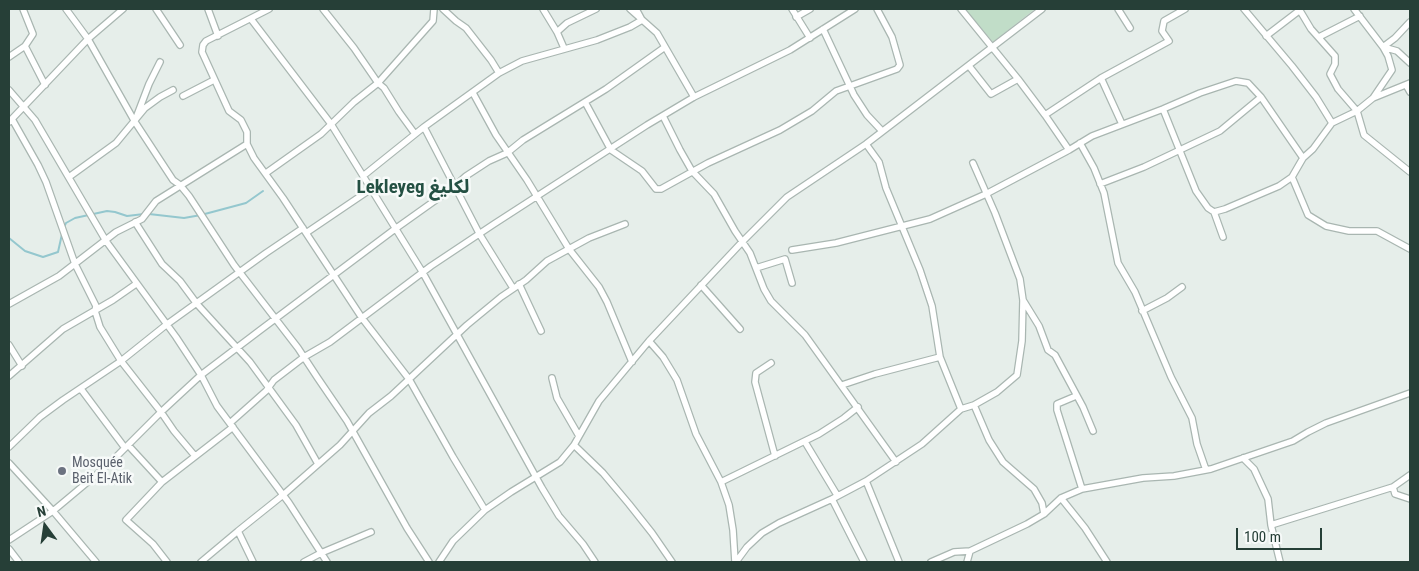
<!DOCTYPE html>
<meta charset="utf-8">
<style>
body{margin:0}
#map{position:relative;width:1419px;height:571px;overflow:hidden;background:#e6eeea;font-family:"Roboto Condensed",sans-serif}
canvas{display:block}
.frame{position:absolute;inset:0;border:10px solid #263f37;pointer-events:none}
.north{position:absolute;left:20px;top:501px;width:50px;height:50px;-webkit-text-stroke:4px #f7faf9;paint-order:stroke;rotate:346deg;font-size:14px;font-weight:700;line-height:20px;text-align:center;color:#263f37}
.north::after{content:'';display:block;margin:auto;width:18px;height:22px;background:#263f37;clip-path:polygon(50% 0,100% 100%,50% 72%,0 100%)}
.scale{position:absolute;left:1236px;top:528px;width:86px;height:22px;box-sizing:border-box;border:2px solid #263f37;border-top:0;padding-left:6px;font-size:15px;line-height:18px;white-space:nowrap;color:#263f37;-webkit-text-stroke:4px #f7faf9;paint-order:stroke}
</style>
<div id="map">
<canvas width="1419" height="571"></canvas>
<div class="frame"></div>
<div class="north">N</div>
<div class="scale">100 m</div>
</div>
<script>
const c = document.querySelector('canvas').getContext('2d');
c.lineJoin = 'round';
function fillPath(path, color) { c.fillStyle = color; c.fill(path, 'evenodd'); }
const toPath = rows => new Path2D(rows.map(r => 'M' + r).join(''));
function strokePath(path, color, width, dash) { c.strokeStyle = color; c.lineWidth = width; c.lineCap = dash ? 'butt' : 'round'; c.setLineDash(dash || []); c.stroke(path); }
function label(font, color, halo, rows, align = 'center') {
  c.font = font + ' "Roboto Condensed","Noto Sans Arabic",sans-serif'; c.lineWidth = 5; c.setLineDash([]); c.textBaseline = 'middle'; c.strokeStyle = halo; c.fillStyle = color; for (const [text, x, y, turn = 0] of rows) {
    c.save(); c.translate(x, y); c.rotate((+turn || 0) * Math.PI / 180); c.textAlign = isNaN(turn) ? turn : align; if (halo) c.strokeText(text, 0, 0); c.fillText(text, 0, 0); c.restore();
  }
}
const green = toPath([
 [965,9,1035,9,993,42]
]);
const stream = toPath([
 [149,214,184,218,201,215,246,203,263,191],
 [64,227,66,223,75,218,107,211,115,212,127,216,144,214],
 [9,238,25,251,43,257,58,252,62,234]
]);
const minor = toPath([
 [66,9,88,39,135,122,173,180,180,185,189,196,234,265,298,348,317,377,347,421,407,528,429,562],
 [156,9,180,45],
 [208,9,218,36],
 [269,9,206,41,203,45,202,52,229,111,241,120,247,132,247,144,254,158,283,198,362,318,409,379,453,457,485,510],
 [323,9,354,48,378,83,384,88,399,112,415,134],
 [443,9,456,21,466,28,491,60,499,73],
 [543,9,557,32,564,48],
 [630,9,657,33,694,97],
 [792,9,810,38],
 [961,9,1018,79,1045,115,1069,150],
 [1118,9,1130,28],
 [1244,9,1292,66,1316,97,1332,123],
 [1299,9,1311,29,1335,56,1335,64,1330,74,1338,89,1357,111,1364,135,1410,172],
 [1354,9,1383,47,1395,38,1410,22],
 [796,17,810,9],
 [251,19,331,124,423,273,542,488,559,516,583,544,595,562],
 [823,29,854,95,867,115,882,131],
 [557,32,567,23,596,9],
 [1266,36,1300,10],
 [1319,37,1360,16],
 [25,46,45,85],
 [9,57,25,46,33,34,23,9],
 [969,66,991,94,1018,79],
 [1101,78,1122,124],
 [1406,85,1410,92],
 [9,90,35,120,106,241,176,337,201,375,217,406,289,503,327,562],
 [473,93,496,135,527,180,569,249,599,287,607,302,632,362],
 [183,96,214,80],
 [1373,98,1392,70,1388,56,1383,47,1397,51,1410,63],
 [585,102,611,150,642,171,656,189,661,189,708,163,780,130,812,111,836,91,897,69,900,65,892,37,877,9],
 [1163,109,1196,191,1208,208,1214,212,1223,237],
 [1045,115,1101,78,1169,41,1162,31,1164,21,1185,9],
 [663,116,680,150,692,171,714,194,735,231,750,253,764,289,771,301,805,335,896,462],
 [136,118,149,84,160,62],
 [12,119,38,165,46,182,75,264,96,306,95,311,100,327,121,361,161,412,174,431,195,456],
 [9,122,88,39,123,9],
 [424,127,480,235,513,288],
 [1080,143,1094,168,1104,193,1118,263,1135,292,1171,377,1192,418,1197,444,1206,470],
 [866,144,879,162,886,188,920,270,932,306,940,357,961,409],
 [266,173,321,134,354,102,378,83,433,21,434,9],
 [363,176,424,127,499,73,522,61,597,40,630,27,642,20,636,9],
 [69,177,116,143,145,108,160,97,173,90],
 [1292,177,1308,215,1326,226,1349,231,1377,231,1410,249],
 [1100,184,1144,167,1220,131,1261,97],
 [1214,212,1225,209,1279,186,1292,177,1303,158,1313,149,1332,123,1357,111,1373,98,1410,83],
 [135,222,162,264,180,281,197,304,250,362,296,425,318,464],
 [306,233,371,189],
 [792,250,836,243,930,219,986,194,1069,150,1092,136,1163,109,1200,93,1236,81,1248,83,1261,97,1303,158],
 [756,268,785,259,792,283],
 [519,284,541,331],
 [701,285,740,329],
 [1023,300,1039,326,1048,350,1055,355,1083,407,1093,431],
 [9,304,59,276,116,232,142,219,156,201,247,144],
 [1142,311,1167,298,1182,287],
 [649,341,663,357,677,380,696,434,721,482,729,505,733,530,735,562],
 [9,345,22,366],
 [771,363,756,373,755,382,775,456],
 [9,376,63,329,113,300,136,284],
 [552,378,557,398,579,436],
 [842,385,875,374,940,357],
 [81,389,125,448],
 [1076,396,1057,404,1057,410,1082,489],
 [974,405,989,440,1003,462,1034,489,1042,503,1044,514],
 [230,423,266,391,274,380,304,357,330,342,431,266,494,224,647,125,694,97,790,50,855,9],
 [805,442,837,495],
 [128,445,162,482],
 [574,445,603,473,629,504,652,533,672,562],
 [9,447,40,417,63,400,121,361,166,325,266,253,303,228],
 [1243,458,1254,469,1268,499,1271,525,1280,562],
 [9,463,53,511,96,562],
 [866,481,899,562],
 [721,482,819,434,844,418,858,407],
 [1393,487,1395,494,1410,499],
 [1061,498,1085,528,1107,562],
 [832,499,864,562],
 [1271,525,1393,487,1410,475],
 [238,531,253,562],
 [9,540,53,511,108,465,161,412,201,375,259,331,395,229,454,187,466,176,489,161,507,153,523,140,606,89,665,47],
 [9,549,19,562],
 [167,562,153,544,126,520,162,482,233,427],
 [201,562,238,531,283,495,340,445,369,413,391,396,467,325,501,297,526,280,547,261,589,238,625,224],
 [304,562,321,553,371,532],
 [439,562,453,541,485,510,511,492,560,462,574,445,599,401,649,341,743,241,787,197,866,144,1042,9],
 [736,562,747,547,762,533,779,523,832,499,866,481,922,444,961,409,974,405,997,392,1017,375,1022,341,1023,300,1020,279,995,213,973,163],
 [931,562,954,552,970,551,1027,524,1044,514,1061,498,1082,489,1143,478,1174,476,1211,469,1293,441,1308,432,1326,423,1410,393],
 [967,562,970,551]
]);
const markers = [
 [62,471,5,"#6b7280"]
];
const worshipNames = [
 ["Mosquée",72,463],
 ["Beit El-Atik",72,479]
];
const districtNames = [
 ["Lekleyeg لكليغ",413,188]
];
fillPath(green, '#c1ddc8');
strokePath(stream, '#94c7ce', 2);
strokePath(minor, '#a9b6b1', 8);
strokePath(minor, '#fff', 5.5);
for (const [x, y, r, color] of markers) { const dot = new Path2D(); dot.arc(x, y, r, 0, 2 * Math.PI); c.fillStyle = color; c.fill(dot); strokePath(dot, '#f7faf9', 2); }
label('14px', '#5b616d', '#f7faf9', worshipNames, 'left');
label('bold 19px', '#245043', '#f7faf9', districtNames);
</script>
